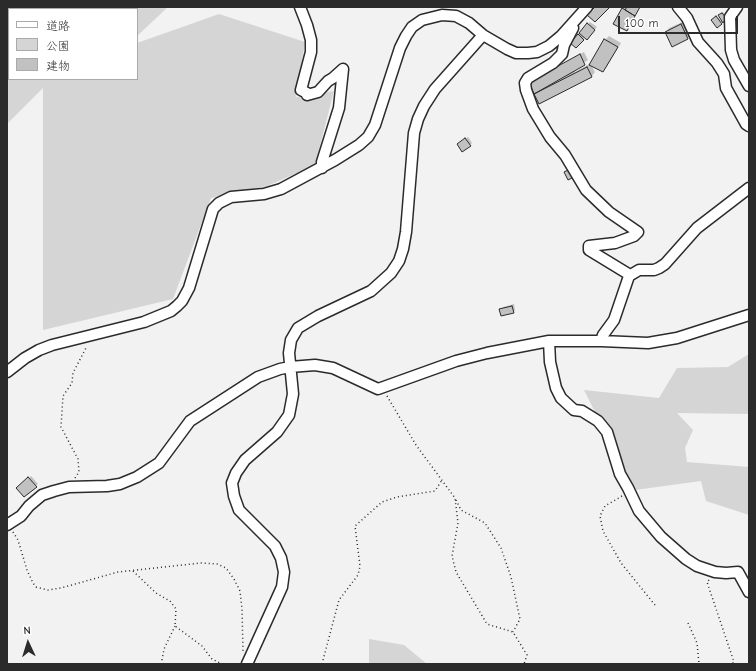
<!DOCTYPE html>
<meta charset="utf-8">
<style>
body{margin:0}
#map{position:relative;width:756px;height:671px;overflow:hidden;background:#f2f2f2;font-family:"Comic Neue","Klee One",sans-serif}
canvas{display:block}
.frame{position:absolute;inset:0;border:8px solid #2b2b2b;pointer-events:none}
.legend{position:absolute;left:8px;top:8px;width:130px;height:72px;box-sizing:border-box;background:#fff;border:1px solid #aaa;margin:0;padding:5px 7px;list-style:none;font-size:12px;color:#2b2b2b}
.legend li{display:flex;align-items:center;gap:8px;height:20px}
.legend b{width:20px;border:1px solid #aaa}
.north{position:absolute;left:8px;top:623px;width:40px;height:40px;-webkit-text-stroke:3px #fff;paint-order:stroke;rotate:356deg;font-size:11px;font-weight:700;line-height:16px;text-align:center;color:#2b2b2b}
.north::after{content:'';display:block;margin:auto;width:14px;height:18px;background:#2b2b2b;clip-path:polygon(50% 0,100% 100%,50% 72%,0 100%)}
.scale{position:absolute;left:618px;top:16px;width:120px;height:18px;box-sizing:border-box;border:2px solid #2b2b2b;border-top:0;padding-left:5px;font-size:12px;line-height:14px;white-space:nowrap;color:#2b2b2b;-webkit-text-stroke:3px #fff;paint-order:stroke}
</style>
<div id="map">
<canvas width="756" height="671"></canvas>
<div class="frame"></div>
<ul class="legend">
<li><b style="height:5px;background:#fff"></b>道路</li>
<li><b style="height:11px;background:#d5d5d5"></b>公園</li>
<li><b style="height:11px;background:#c1c1c1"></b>建物</li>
</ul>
<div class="north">N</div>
<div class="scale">100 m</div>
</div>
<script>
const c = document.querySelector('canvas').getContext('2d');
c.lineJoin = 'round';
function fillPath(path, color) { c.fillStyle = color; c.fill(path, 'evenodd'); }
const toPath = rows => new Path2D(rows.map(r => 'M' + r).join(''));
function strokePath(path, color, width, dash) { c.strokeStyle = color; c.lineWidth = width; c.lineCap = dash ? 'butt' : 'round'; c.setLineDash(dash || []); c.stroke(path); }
const green = toPath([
 [7,7,168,7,137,36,137,9,9,9,9,79,137,79,137,43,219,14,305,42,296,97,334,91,315,165,267,186,211,198,173,299,43,330,43,88,7,124],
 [749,354,749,414,677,413,693,430,685,448,687,462,749,467,749,515,706,501,701,481,635,490,626,474,584,390,659,398,677,368,728,367],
 [369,639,404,645,427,664,369,664]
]);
const shadow = toPath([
 [624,7,627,8,628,7,640,7,627,30,622,9],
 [723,12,726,16,722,22,717,26,712,20,717,16,721,21,723,20,720,14],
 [685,21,691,34,688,38,672,45,666,32,669,28],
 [590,22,597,27,589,36,585,37,576,47,571,43],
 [609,36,621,43,606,68,602,71,591,65,595,72,592,76,539,103,534,94,534,79,584,52,588,60,574,70,575,72,591,63,605,40],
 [468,137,472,143,470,145,460,142],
 [514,304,515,310,513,312,501,309,503,307],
 [31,476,38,484,24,496,17,488]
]);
const building = toPath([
 [595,7,610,7,595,22,587,15,595,7],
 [627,7,640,7,635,16,625,10,627,7],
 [622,8,635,16,627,31,613,24,622,8],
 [722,13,726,18,723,23,718,15,722,13],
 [716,16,722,24,717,28,711,20,716,16],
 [587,23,595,30,587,40,579,33,587,23],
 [681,24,688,39,672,47,665,32,681,24],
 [578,34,584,40,576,48,570,43,578,34],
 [604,39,618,47,603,72,589,65,604,39],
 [580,54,585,65,534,94,529,82,580,54],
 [587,67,592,77,539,104,534,94,587,67],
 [465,138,471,146,462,152,457,144,465,138],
 [570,169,576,176,568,180,564,172,570,169],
 [512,306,514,313,501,316,499,309,512,306],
 [28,477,37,487,24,497,16,488,28,477]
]);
const path = toPath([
 [387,396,416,445,455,498,458,523,452,556,456,572,487,624,513,632,527,655,524,664],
 [75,478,79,472,78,459,61,427,63,396,72,383,73,373,87,346],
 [622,496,605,506,600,516,603,531,621,563,655,605],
 [456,500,461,510,485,523,501,548,511,577,520,619,513,632],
 [13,532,18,540,27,570,33,583,36,587,48,590,61,588,118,572,201,563,217,564,226,568,234,579,240,591,242,609,243,651],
 [133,571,156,593,170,601,176,609,175,626,202,646,212,659,222,664],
 [709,580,707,582,734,662,732,664],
 [688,623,697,643,699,664],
 [163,664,162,660,164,649,175,626],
 [322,664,339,600,358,575,360,566,355,526,382,502,397,497,435,491,442,480]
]);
const minor = toPath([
 [300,7,307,25,311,40,311,52,301,90,307,93,307,95,318,92,328,81,333,78,343,69,339,108,322,162,322,168],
 [678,7,687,18,698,42,717,63,724,74,726,88,746,124,749,126],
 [737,7,730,17,731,50,734,60,749,86],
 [573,28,564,45,562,54,553,63,528,78,525,83,526,90,533,109,550,137,565,155,586,190,609,212,638,232,634,236,615,243,589,246,589,250,630,275],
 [549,341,550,362,556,388,561,398,574,410,582,411,598,421,607,432,620,474,628,488,639,511,661,537,686,559,697,566,715,572,726,573,738,572,749,592],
 [601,341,603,335,614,320,629,276,639,270,654,270,659,268,665,264,697,228,749,188],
 [7,372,25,358,39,350,52,345,144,322,171,311,177,306,182,301,189,288,213,209,219,203,231,197,264,194,281,189,335,160,359,145,368,137,375,125,400,48,406,36,412,27,422,20,442,15,456,16,469,23,483,35,507,49,516,53,528,53,537,52,549,46,561,36,587,7],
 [7,525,21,516,29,506,42,495,54,491,69,487,107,486,120,484,137,477,159,463,190,421,258,377,280,369,290,367,315,365,333,368,378,389,456,361,487,353,549,341,601,341,648,343,677,338,749,315],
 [247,664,282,587,284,572,281,558,275,546,239,510,234,496,232,483,236,473,245,460,277,432,289,415,293,394,289,353,291,340,298,328,318,316,371,291,391,273,399,261,403,249,406,232,414,133,418,119,424,106,435,89,483,35]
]);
fillPath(green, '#d5d5d5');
fillPath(shadow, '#0003');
fillPath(building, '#c1c1c1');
strokePath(building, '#2b2b2b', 1);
strokePath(minor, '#2b2b2b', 13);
strokePath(path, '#2b2b2b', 1.5, [1, 3]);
strokePath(minor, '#fff', 10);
</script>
